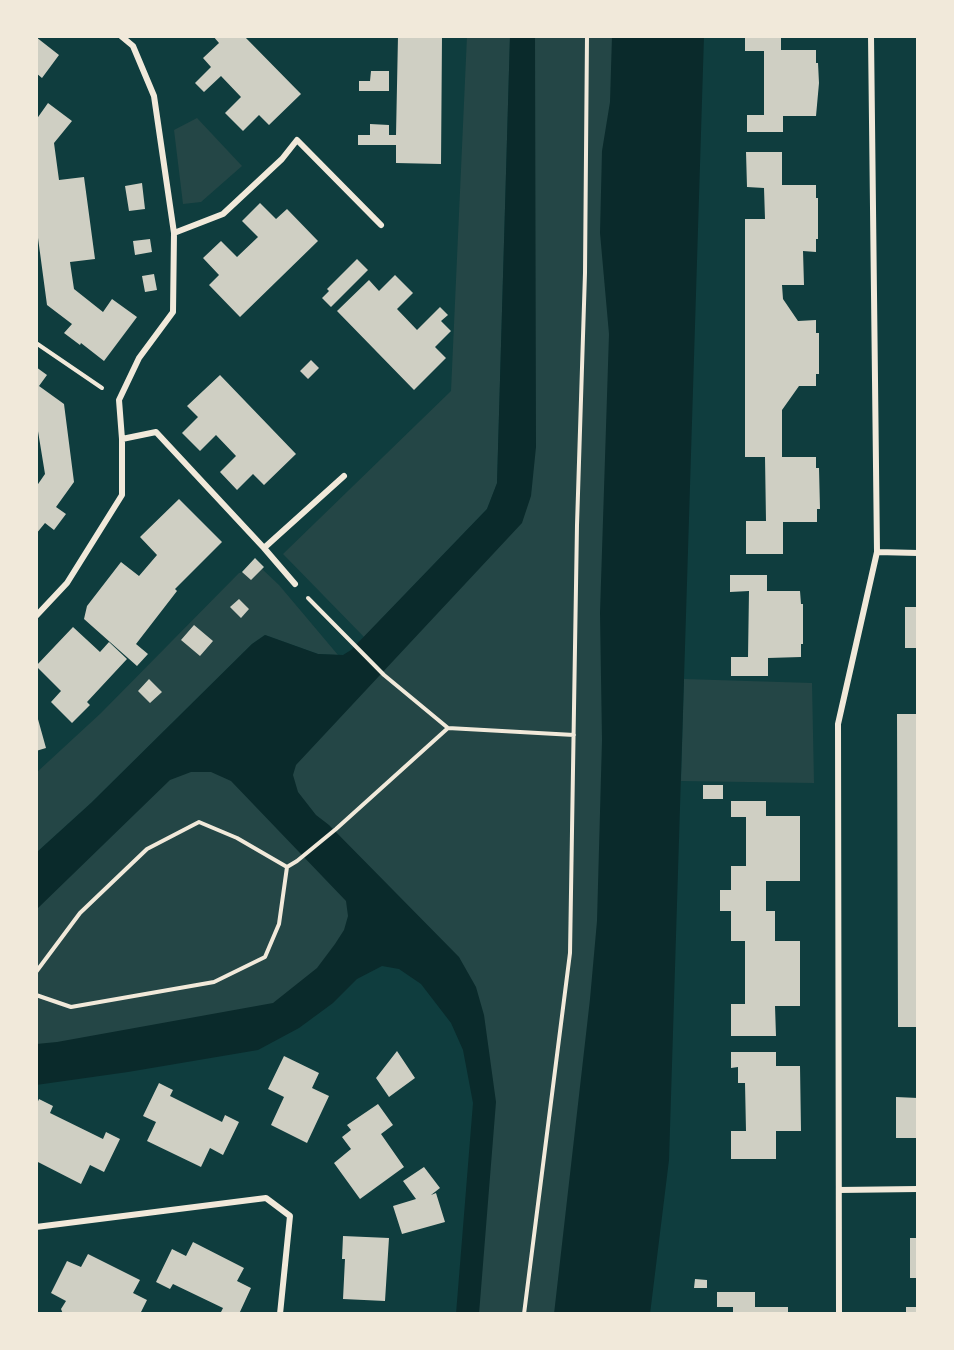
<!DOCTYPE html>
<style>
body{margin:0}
#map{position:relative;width:954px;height:1350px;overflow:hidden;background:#0f3d3e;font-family:Poppins,sans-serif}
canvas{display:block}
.frame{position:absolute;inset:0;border:38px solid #f1e9da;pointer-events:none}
</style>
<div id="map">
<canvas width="954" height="1350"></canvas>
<div class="frame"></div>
</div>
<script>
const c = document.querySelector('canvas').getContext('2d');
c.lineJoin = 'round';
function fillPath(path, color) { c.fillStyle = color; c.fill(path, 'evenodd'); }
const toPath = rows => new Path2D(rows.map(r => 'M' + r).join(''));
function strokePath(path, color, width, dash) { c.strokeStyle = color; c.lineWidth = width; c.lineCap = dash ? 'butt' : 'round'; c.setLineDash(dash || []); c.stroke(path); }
const green = toPath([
 [467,36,510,36,497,484,487,509,364,637,283,554,451,391],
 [519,36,624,36,604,930,578,1314,471,1314,486,1097,462,999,388,931,310,1000,36,1059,36,861,350,668,507,507],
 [197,118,242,166,201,202,183,204,174,130],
 [261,568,279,585,338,655,318,654,265,635,252,644,91,803,36,853,36,773,101,713,239,573],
 [684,679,812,683,814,783,681,781]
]);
const water = toPath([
 [510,36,535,36,536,447,531,496,522,523,296,765,293,775,298,792,316,815,329,825,459,957,476,987,484,1015,496,1102,479,1314,456,1314,473,1103,463,1050,451,1023,421,984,399,969,382,966,357,979,333,1003,299,1028,258,1050,128,1072,36,1085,36,1044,57,1042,273,1003,317,968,335,944,344,930,348,916,346,901,231,781,211,772,191,772,170,780,36,910,36,853,91,803,252,644,265,635,318,654,343,655,351,650,487,509,497,483],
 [612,36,704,36,669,1160,650,1314,554,1314,590,999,597,921,602,740,600,613,609,334,600,233,602,151,610,102]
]);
const building = toPath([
 [213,36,244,36,301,94,269,125,259,115,243,131,225,113,241,97,221,76,204,92,195,83,211,67,203,58,219,43],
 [398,36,442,36,441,164,396,163,396,145,358,145,358,135,370,135,370,124,389,125,389,135,396,135],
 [745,36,781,36,781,50,816,50,816,63,818,63,819,83,816,116,783,116,783,132,747,132,747,115,764,115,764,51,745,51],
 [36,37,59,55,42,78,36,73],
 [371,71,389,71,389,91,359,91,359,81,370,81],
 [48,103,72,121,54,143,59,180,84,177,95,259,70,262,74,289,103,312,112,299,137,317,104,361,81,343,80,345,64,333,72,324,47,305,36,223,36,120],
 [746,152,782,152,782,185,816,185,816,198,818,198,818,239,816,239,816,252,803,251,804,285,782,285,783,299,798,321,816,320,816,333,819,333,819,374,816,374,816,386,799,386,782,410,782,457,816,457,816,468,819,468,820,509,817,509,817,522,783,522,783,554,746,554,746,521,766,521,765,457,745,457,745,219,765,219,764,188,747,187],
 [142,183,145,209,129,211,125,186],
 [260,203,276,219,287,209,318,241,240,317,209,285,219,275,203,258,221,241,237,257,258,237,242,221],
 [150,239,152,252,135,255,133,241],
 [357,259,368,270,331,307,322,298,329,291,327,289],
 [154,274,157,290,145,292,142,276],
 [395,275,413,293,397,309,417,330,440,307,448,315,441,321,451,331,435,347,446,358,414,390,337,311,369,280,379,291],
 [311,360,319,368,308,379,300,371],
 [36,367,47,375,39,386,64,404,74,482,56,507,66,514,54,530,45,523,36,534,36,487,45,474,36,419],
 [220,375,296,454,264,485,253,474,237,490,220,472,236,456,216,435,200,451,182,433,198,417,187,406],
 [179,499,222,542,175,589,177,591,136,644,148,654,137,666,84,619,87,606,121,562,139,576,157,555,140,537],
 [255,558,264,567,251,580,242,572],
 [730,575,767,575,767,591,800,591,801,604,803,604,803,644,801,644,801,657,768,658,768,676,731,676,731,657,748,657,749,591,730,592],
 [239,599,249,609,241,618,230,607],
 [905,607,918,607,918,648,905,648],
 [194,625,213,641,200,656,181,640],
 [73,627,100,652,109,642,127,659,87,702,90,705,72,723,51,702,61,691,36,666],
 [149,679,162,692,150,703,138,691],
 [36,712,46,748,36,751],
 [897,714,918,714,918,1027,898,1027],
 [703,785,723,785,723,799,703,799],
 [731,801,766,801,766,816,800,816,800,881,766,881,766,911,775,911,775,941,800,941,800,1006,775,1006,776,1036,731,1036,731,1004,745,1004,745,941,731,941,731,911,720,911,720,890,731,890,731,866,746,866,746,817,731,817],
 [397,1051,415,1078,389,1097,376,1078],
 [731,1052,776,1052,776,1066,800,1066,801,1131,776,1131,776,1159,731,1159,731,1131,746,1131,745,1083,738,1083,738,1067,731,1068],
 [284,1056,319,1073,312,1088,329,1096,307,1143,271,1125,284,1097,268,1089],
 [159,1083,173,1090,170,1096,222,1122,225,1115,239,1122,223,1155,210,1148,201,1167,147,1141,156,1122,143,1116],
 [896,1097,918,1098,918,1138,896,1138],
 [39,1099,53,1106,50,1113,103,1139,106,1132,120,1139,104,1172,90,1165,81,1184,36,1161,36,1106],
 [378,1104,393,1125,381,1134,404,1167,360,1199,334,1163,351,1149,342,1137,351,1130,347,1125],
 [424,1167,440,1188,431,1195,436,1193,445,1222,402,1234,393,1206,416,1199,403,1181],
 [343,1236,389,1238,385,1301,343,1299,345,1259,342,1259],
 [910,1238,918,1238,918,1278,910,1278],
 [193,1242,244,1268,237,1281,251,1288,239,1314,220,1314,223,1308,173,1284,170,1289,156,1282,172,1249,186,1256],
 [88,1254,140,1280,133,1293,147,1300,140,1314,63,1314,61,1309,66,1301,51,1293,67,1261,81,1267],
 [695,1279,707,1280,707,1288,694,1288],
 [717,1292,755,1292,755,1307,788,1307,788,1314,733,1314,733,1307,717,1307],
 [906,1307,918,1307,917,1314,906,1314]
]);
const path = toPath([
 [36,343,102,388],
 [308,598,384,675,448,728],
 [287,867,297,861,336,829,448,728,574,735],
 [36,972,80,913,147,849,199,822,237,838,287,867],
 [36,995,71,1007,214,982,265,957,279,924,287,867],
 [524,1314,570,953,577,525,585,273,587,36]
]);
const minor = toPath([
 [174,233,223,214,282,159,297,140,381,225],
 [122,439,156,432,264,548,344,476],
 [264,548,295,584],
 [877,552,918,553],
 [36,616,67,583,122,495,122,439,119,400,139,358,173,312,174,233,154,96,133,46,121,36],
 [839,1190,918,1189],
 [36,1227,266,1198,290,1216,280,1314],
 [839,1314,838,724,877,552,871,36]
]);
fillPath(green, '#244646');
fillPath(water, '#0a2a2b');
fillPath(building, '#cfcfc3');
strokePath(path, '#f1e9da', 4);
strokePath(minor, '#f1e9da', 6);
</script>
